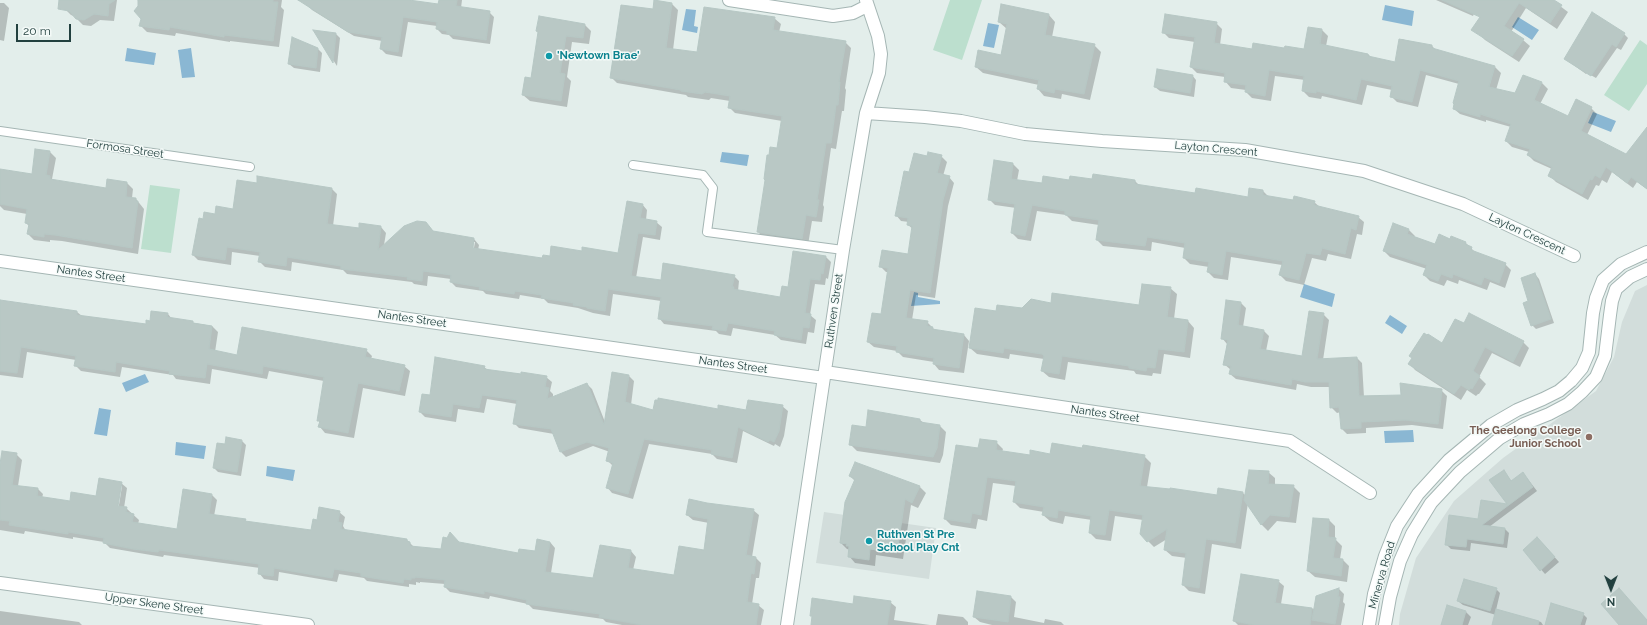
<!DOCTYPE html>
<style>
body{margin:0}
#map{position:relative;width:1647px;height:625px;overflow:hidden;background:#e3eeeb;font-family:Raleway,sans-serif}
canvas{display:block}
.north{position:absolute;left:1591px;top:569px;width:40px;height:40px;-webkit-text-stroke:3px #f4faf8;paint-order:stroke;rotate:180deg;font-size:11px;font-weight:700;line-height:16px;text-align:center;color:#22403f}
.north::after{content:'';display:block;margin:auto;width:14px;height:18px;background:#22403f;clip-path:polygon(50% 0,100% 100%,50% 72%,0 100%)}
.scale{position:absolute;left:16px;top:24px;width:55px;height:18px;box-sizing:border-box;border:2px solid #22403f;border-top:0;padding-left:5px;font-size:12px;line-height:14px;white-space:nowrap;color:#22403f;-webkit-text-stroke:3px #f4faf8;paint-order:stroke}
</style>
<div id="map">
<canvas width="1647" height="625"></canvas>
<div class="north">N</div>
<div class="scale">20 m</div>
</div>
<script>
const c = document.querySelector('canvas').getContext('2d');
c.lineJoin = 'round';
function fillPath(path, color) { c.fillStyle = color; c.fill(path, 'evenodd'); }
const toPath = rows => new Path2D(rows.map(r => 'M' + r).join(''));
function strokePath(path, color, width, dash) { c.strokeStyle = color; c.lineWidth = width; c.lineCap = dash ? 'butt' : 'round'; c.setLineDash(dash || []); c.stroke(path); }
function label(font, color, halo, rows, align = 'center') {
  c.font = font + ' Raleway,sans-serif'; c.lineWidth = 3; c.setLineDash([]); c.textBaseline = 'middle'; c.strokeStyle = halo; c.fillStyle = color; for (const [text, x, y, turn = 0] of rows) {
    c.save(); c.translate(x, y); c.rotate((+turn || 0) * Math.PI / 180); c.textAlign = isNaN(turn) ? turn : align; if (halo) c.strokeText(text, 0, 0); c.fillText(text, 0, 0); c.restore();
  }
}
const built = toPath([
 [1647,285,1647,625,1399,625,1400,614,1416,558,1454,501,1503,458,1596,391,1614,357,1622,322,1635,291],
 [824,512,936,528,929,579,816,563]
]);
const green = toPath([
 [950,0,982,0,962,60,933,50],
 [1640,40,1647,45,1647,84,1629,111,1604,95],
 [150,185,180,189,171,253,141,249]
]);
const water = toPath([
 [1385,5,1414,11,1412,26,1382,20],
 [686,9,696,10,694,26,698,27,697,33,682,30],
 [1518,17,1539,30,1532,40,1512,27],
 [988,23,999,25,994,48,983,46],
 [127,48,156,53,154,65,125,61],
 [191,48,195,77,182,78,178,50],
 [1593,112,1616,121,1611,132,1588,123],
 [722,152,749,155,747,166,720,162],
 [1304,284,1335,294,1332,307,1300,297],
 [914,292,918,293,918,297,940,301,940,304,911,306],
 [1390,315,1407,326,1402,334,1385,323],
 [145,374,149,382,126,392,122,383],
 [99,408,111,410,107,436,94,434],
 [1413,430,1414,442,1385,443,1384,431],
 [176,442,206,446,204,459,175,455],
 [267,466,295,470,293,481,266,476]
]);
const shadow = toPath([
 [66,0,117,0,114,21,100,20,91,26,83,25,74,16,71,15,65,9],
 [143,0,282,0,281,7,284,10,279,47,230,41,230,42,176,33,175,36,147,32,141,26],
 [310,0,411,0,411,1,439,5,440,0,462,0,461,8,489,12,494,17,490,44,453,39,449,35,442,34,437,29,437,26,408,22,402,57,386,54,381,49,382,41,354,36,312,10,307,5],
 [1436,0,1480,0,1473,16],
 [1500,0,1552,0,1568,12,1557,29,1526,8,1511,32,1523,40,1530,46,1519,62,1485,40,1479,34],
 [0,3,4,3,9,8,4,41,0,40],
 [672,4,678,10,673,50,697,54,774,18,781,24,779,32,845,42,851,48,845,88,846,90,844,111,842,111,836,149,831,148,823,205,824,207,822,222,812,221,808,245,764,238,758,232,766,180,778,149,782,121,735,113,729,107,730,101,711,98,709,100,688,97,686,95,617,83,611,77,654,11],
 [1049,15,1055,22,1052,37,1094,45,1101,52,1090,100,1062,94,1061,99,1044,96,1038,89,1039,85,983,73,976,67,1002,57,1007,29,999,22],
 [1216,23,1222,29,1220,45,1253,51,1305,50,1322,30,1328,36,1326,46,1368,54,1371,57,1396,63,1401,39,1432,46,1437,51,1495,67,1501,73,1496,90,1516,95,1523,76,1542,83,1548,89,1540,104,1568,117,1591,108,1597,114,1587,135,1626,155,1647,140,1647,189,1637,182,1633,188,1612,172,1607,183,1602,180,1599,186,1596,185,1588,200,1556,182,1550,176,1552,169,1534,161,1528,155,1529,152,1512,147,1506,141,1511,127,1486,120,1486,122,1460,114,1454,109,1459,84,1426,75,1418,107,1397,102,1391,96,1392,90,1367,85,1362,105,1322,96,1321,99,1309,97,1303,91,1305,80,1275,76,1271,101,1252,98,1246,92,1246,90,1231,88,1225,81,1225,77,1197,73,1191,67,1195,42,1169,38,1163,32],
 [585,25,591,31,589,44,572,42,567,77,571,81,567,107,530,101,523,95,531,79,539,32],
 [315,32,336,34,340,38,337,66],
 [1624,34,1628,38,1621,50,1617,48,1596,78,1587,73,1586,74,1565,59],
 [318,49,322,53,320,72,294,68,289,64],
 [1192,75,1196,80,1194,97,1160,91,1155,87],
 [50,152,56,158,52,179,54,181,107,189,108,180,127,183,133,189,132,198,136,199,144,209,138,254,62,241,50,240,50,242,34,240,28,234,29,226,26,223,27,214,4,210,0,206,0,170,32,175],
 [941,156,947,162,943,176,949,177,954,183,948,206,935,298,916,295,912,320,927,322,935,330,964,335,969,341,964,373,939,370,934,364,934,362,903,357,897,351,874,347,868,342,882,315,889,272,886,272,880,266,909,256,913,229,908,225,909,222,901,221,896,215,909,174,928,158],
 [995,161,1013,164,1019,170,1017,181,1042,184,1070,181,1135,181,1140,186,1196,194,1249,198,1263,191,1269,197,1294,201,1314,202,1321,208,1358,217,1364,222,1362,235,1357,234,1351,259,1328,254,1326,261,1312,258,1304,285,1286,281,1280,275,1282,265,1231,257,1228,280,1214,278,1208,272,1209,267,1190,264,1184,258,1185,248,1152,242,1151,251,1103,246,1097,240,1099,225,1072,221,1066,215,1037,211,1031,241,1018,239,1012,233,1016,208,995,205,989,199],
 [258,184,332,189,337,194,333,226,359,230,381,227,386,233,384,245,426,223,434,232,474,239,479,245,478,250,543,259,582,252,619,254,642,204,647,210,646,220,656,222,662,227,660,240,643,237,636,278,662,282,734,276,739,281,738,291,781,298,789,288,825,256,831,262,828,279,826,278,825,285,815,284,810,315,816,320,814,333,808,332,806,344,781,340,775,335,733,328,731,336,719,334,716,331,664,324,659,318,661,301,613,294,610,316,593,313,578,308,548,303,544,299,520,295,519,299,486,294,483,291,456,287,451,282,451,279,428,276,427,286,414,284,412,282,347,274,343,270,292,262,291,271,265,267,259,261,260,256,232,252,231,265,198,260,193,255,204,220,234,210],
 [473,242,475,242,473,253],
 [1394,225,1409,230,1415,236,1414,237,1436,245,1450,240,1465,242,1476,253,1505,264,1511,270,1505,288,1490,282,1487,290,1459,280,1458,284,1447,280,1444,286,1430,281,1424,275,1427,269,1390,257,1384,251],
 [1535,274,1539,279,1554,323,1536,329,1532,325,1530,301],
 [1170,288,1177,294,1174,319,1188,321,1194,328,1190,358,1164,354,1161,374,1153,373,1152,376,1136,374,1134,371,1068,362,1065,380,1049,377,1042,371,1044,359,1010,354,1009,359,977,354,970,348,997,312,1051,304,1140,306],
 [0,301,77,312,82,316,146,325,168,314,172,319,212,326,218,332,215,352,238,356,366,350,372,356,371,359,404,366,410,371,405,396,363,388,354,438,325,433,320,427,320,423,318,420,324,381,269,371,267,379,212,369,210,384,176,379,173,375,122,367,120,377,81,371,75,365,76,360,27,352,23,378,0,375],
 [1241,303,1246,308,1243,327,1264,331,1269,336,1266,351,1303,357,1323,314,1329,320,1323,360,1357,358,1362,363,1364,397,1403,396,1441,390,1447,396,1443,429,1412,425,1366,428,1366,433,1347,434,1342,429,1341,412,1337,413,1331,407,1330,387,1311,387,1297,384,1296,390,1236,379,1230,374,1231,370,1224,364,1227,344,1222,338],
 [1465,324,1523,342,1529,348,1520,367,1492,353,1479,377,1486,384,1479,394,1478,394,1476,396,1467,390,1461,400,1415,370,1409,363,1442,345],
 [484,367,488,370,546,377,552,382,550,391,553,394,553,398,587,384,592,389,605,422,629,376,634,381,631,405,654,412,719,410,747,411,782,406,788,411,784,436,780,447,775,444,774,446,743,431,737,463,717,459,712,454,649,444,633,499,612,493,607,487,613,466,607,460,610,452,593,446,566,457,561,452,554,434,519,428,514,423,517,404,487,399,484,413,458,409,456,422,425,417,420,412,431,396],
 [920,420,924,423,940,426,946,432,943,455,940,463,857,451,850,444,867,428],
 [242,441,246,445,241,476,218,472,214,468,226,446],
 [996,442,1003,449,1002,452,1030,457,1051,455,1144,456,1151,463,1147,487,1218,496,1242,492,1246,496,1268,472,1275,478,1275,485,1293,486,1300,493,1296,523,1277,521,1268,531,1262,525,1248,503,1241,549,1212,544,1205,594,1189,591,1183,585,1187,558,1172,556,1165,550,1167,539,1154,547,1148,541,1143,520,1115,516,1111,541,1096,539,1090,533,1092,520,1065,516,1063,524,1050,521,1043,515,1044,512,1020,508,1014,502,1016,486,993,483,987,521,978,519,976,529,951,525,945,519,979,450],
 [16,454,22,460,18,486,38,489,43,494,42,498,71,502,97,497,121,483,127,488,124,508,126,508,139,520,138,524,178,530,212,495,217,500,214,516,245,520,247,522,312,531,317,521,339,512,345,517,343,526,346,531,407,540,414,547,442,550,459,543,519,554,536,552,550,542,555,548,551,573,594,580,631,551,636,557,633,570,675,576,705,551,709,523,693,520,687,515,707,504,753,510,759,515,752,557,756,558,761,563,759,578,756,578,752,604,758,605,764,610,761,625,622,625,606,622,603,619,533,609,528,604,490,596,489,599,450,592,445,587,445,584,420,582,420,583,416,582,416,585,409,584,409,587,367,581,364,578,339,574,337,582,279,572,278,581,264,579,259,573,260,568,164,555,163,557,139,553,110,548,104,542,73,537,73,539,25,531,24,534,0,530,0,471],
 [120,486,122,486,118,511,116,510],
 [1503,471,1512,482,1527,478,1537,491,1489,527,1505,529,1509,533,1507,548,1471,543,1470,551,1451,549,1446,544,1479,520,1482,501,1509,505,1491,481],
 [850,476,919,486,926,493,918,508,911,505,903,559,876,555,875,566,855,563,849,556,850,550,847,549,841,543,855,481],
 [1329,520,1335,526,1335,539,1342,546,1340,559,1343,560,1349,566,1347,582,1315,577,1308,571],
 [1542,543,1559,562,1545,574,1524,550],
 [1278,581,1284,586,1281,604,1315,609,1317,597,1339,589,1344,594,1343,602,1345,604,1341,625,1238,625,1234,621],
 [1496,589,1500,593,1496,610,1541,622,1543,625,1493,625,1496,615,1463,605,1458,601],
 [1011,597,1016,602,1014,617,1044,623,1045,619,1061,622,1064,625,992,625,980,622,974,617],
 [890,602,896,607,894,620,930,625,813,625,813,618,811,615,854,605],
 [0,611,79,622,82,625,0,625],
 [1466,612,1471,617,1468,625,1442,625],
 [938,614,963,617,968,622,968,625,936,625],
 [1583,614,1587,618,1585,625,1546,625]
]);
const building = toPath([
 [59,0,115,0,109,4,108,16,94,14,84,20,76,19,69,11,58,9,59,0],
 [138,0,273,0,273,2,278,2,273,41,224,35,224,37,170,27,169,30,139,26,141,19,134,11,138,6,138,0],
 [298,0,409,0,438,4,439,0,457,0,456,6,490,11,486,40,447,34,447,31,436,29,437,22,403,17,398,52,380,49,382,37,348,32,298,0],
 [654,0,672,3,666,48,697,52,704,7,775,17,773,30,846,41,839,82,840,82,838,105,836,105,831,143,826,143,817,200,819,200,816,217,806,215,802,239,757,232,765,180,764,179,767,155,769,155,770,147,777,148,782,116,728,108,730,96,705,92,702,94,681,91,681,90,610,78,621,5,653,9,654,0],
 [1442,0,1554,0,1562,5,1550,23,1519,3,1504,26,1524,39,1512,56,1471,30,1480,17,1442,0],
 [1001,4,1049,14,1045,35,1095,44,1084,94,1055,89,1054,93,1037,89,1039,80,975,67,978,50,1001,55,1007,24,998,22,1001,4],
 [1592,12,1625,33,1616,47,1612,44,1591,76,1564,59,1592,12],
 [1165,14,1217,22,1214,43,1252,49,1253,43,1284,48,1285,46,1304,49,1308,27,1322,29,1320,44,1368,54,1368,56,1395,62,1399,39,1432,45,1432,48,1495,66,1489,87,1515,93,1523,75,1542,82,1534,100,1568,116,1576,99,1592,107,1581,131,1626,154,1647,127,1647,189,1631,177,1627,183,1606,167,1600,178,1595,175,1592,180,1590,179,1582,194,1548,176,1552,167,1527,155,1530,149,1505,141,1511,124,1480,114,1480,117,1453,109,1454,104,1453,103,1459,81,1420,70,1412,102,1390,97,1392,86,1361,79,1356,100,1316,91,1316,93,1302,91,1304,76,1269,70,1265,96,1245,92,1246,85,1224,82,1225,73,1190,67,1195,37,1162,33,1165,14],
 [539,16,585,24,583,38,566,36,560,73,565,74,561,101,522,95,525,77,531,78,538,32,536,31,539,16],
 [313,30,336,33,333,63,313,30],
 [292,37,318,48,316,68,288,64,292,37],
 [1157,69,1193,75,1190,93,1154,87,1157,69],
 [35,149,50,151,46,175,50,176,50,179,106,188,107,179,127,182,126,197,136,198,136,201,138,201,132,248,55,235,44,234,44,237,27,234,29,224,25,223,27,209,0,204,0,169,32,174,35,149],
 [928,152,942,155,937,173,950,176,943,200,930,293,910,290,906,318,928,321,927,326,933,327,932,329,964,334,959,368,933,364,934,358,896,352,897,346,867,342,872,313,881,314,888,268,879,267,882,250,908,254,912,226,907,225,908,218,895,216,904,171,909,172,914,153,927,156,928,152],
 [994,160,1013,163,1011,179,1042,183,1043,176,1069,180,1070,176,1092,179,1093,174,1135,180,1135,184,1195,193,1196,188,1248,197,1249,188,1263,190,1263,195,1293,200,1294,196,1315,201,1314,205,1359,216,1356,230,1351,228,1345,254,1322,248,1320,255,1306,253,1299,280,1279,275,1283,261,1226,251,1222,275,1207,272,1209,262,1183,258,1185,243,1147,237,1145,246,1096,240,1099,220,1065,215,1065,211,1032,205,1025,236,1011,233,1015,204,988,200,994,160],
 [257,176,332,188,327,224,359,228,359,223,381,226,378,250,404,226,417,221,426,222,433,231,474,238,473,248,542,258,543,255,550,256,551,246,582,251,582,247,618,253,627,201,643,204,640,218,657,221,655,235,638,233,631,276,661,280,663,263,735,275,732,287,734,287,733,289,780,297,782,286,788,287,793,251,826,256,823,274,821,273,820,280,810,279,805,313,811,314,809,328,803,327,801,340,774,335,775,331,728,323,726,331,712,329,713,326,658,319,661,297,608,289,605,311,587,308,587,307,573,305,574,303,541,298,542,295,515,291,514,294,479,289,480,287,450,282,451,275,423,271,422,281,407,279,408,277,341,269,341,266,287,257,286,266,258,262,260,252,227,247,225,260,192,255,199,218,203,219,204,212,215,214,216,206,233,209,237,180,257,183,257,176],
 [1393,223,1409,229,1407,234,1435,244,1439,234,1450,239,1451,236,1466,242,1465,244,1472,247,1471,250,1506,263,1499,283,1484,277,1481,285,1453,274,1452,278,1441,274,1438,281,1423,275,1427,265,1383,251,1393,223],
 [1535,273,1551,319,1531,326,1523,303,1528,301,1521,278,1535,273],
 [1142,284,1171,287,1167,317,1188,320,1184,352,1158,349,1155,368,1147,367,1146,371,1129,368,1129,366,1062,356,1059,374,1041,371,1044,356,1042,354,1004,348,1003,353,969,348,975,308,996,311,997,305,1022,308,1031,299,1051,303,1052,293,1139,305,1142,284],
 [0,300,77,311,77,315,146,324,146,320,150,321,151,311,168,313,167,317,193,321,193,323,212,326,209,349,237,355,242,327,367,349,365,357,405,365,399,391,358,383,348,433,318,427,320,421,317,421,324,377,263,366,262,374,207,364,205,378,169,374,170,371,116,362,115,372,74,366,76,356,21,347,17,373,0,371,0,300],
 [1226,300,1241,302,1238,325,1264,330,1260,349,1302,356,1309,311,1324,313,1317,359,1357,357,1359,396,1401,395,1400,383,1442,389,1438,424,1406,420,1361,422,1361,428,1341,429,1339,407,1330,408,1329,382,1305,382,1292,379,1291,385,1229,374,1231,366,1223,365,1228,340,1221,339,1226,300],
 [1469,313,1524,341,1513,362,1485,347,1473,371,1480,376,1472,389,1471,388,1469,390,1461,385,1454,394,1408,364,1412,358,1409,356,1424,333,1427,335,1428,334,1442,343,1455,319,1464,323,1469,313],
 [435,357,485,366,484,369,521,374,521,372,547,376,545,387,549,388,547,399,587,383,604,425,612,372,629,375,625,402,653,410,655,400,658,400,658,398,718,409,718,405,746,410,748,400,783,405,779,431,774,442,770,440,768,442,738,427,732,458,711,454,712,450,644,439,628,494,606,488,613,463,606,461,609,448,587,442,560,452,551,429,513,424,517,400,482,395,479,408,453,404,451,417,419,412,422,394,430,395,435,357],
 [868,410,920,419,920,422,940,425,937,448,933,457,849,445,852,425,866,427,868,410],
 [226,437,242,440,237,472,213,468,217,443,225,444,226,437],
 [980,439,997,441,996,450,1030,455,1030,450,1050,454,1052,443,1082,448,1083,445,1145,455,1140,486,1170,489,1170,488,1217,495,1218,488,1243,492,1235,543,1206,539,1199,588,1182,585,1186,553,1164,550,1167,529,1147,542,1140,534,1143,515,1109,510,1105,535,1089,533,1091,516,1058,510,1057,518,1042,515,1044,507,1013,502,1016,481,987,477,981,515,972,513,970,523,944,519,956,445,978,448,980,439],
 [2,451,17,453,12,485,38,488,37,496,70,501,71,492,96,496,99,478,122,482,118,506,127,507,126,512,134,514,132,522,177,529,183,489,212,494,209,514,246,519,245,521,311,530,313,519,317,520,319,507,340,511,338,522,342,523,341,529,407,539,407,541,410,542,410,546,441,549,443,537,447,538,450,532,459,542,518,553,519,549,535,551,537,539,550,542,545,572,593,578,600,545,631,550,628,568,674,575,679,546,704,550,708,519,686,515,689,499,707,503,754,509,746,555,756,557,754,574,751,573,747,602,759,604,756,625,642,625,599,617,600,614,526,604,527,600,484,591,484,594,444,587,445,580,415,577,415,578,411,578,411,580,404,579,403,583,361,576,361,573,334,569,332,578,274,568,273,576,258,574,259,564,159,550,158,552,133,549,103,543,104,538,68,532,68,534,9,525,10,521,0,520,0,464,2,451],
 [855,462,920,486,912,503,905,499,897,553,870,549,869,560,848,557,849,546,846,546,847,544,840,543,845,502,855,479,849,476,855,462],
 [1249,470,1269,471,1268,484,1294,485,1289,517,1270,515,1261,525,1244,500,1249,470],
 [1504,470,1511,481,1523,472,1533,487,1482,525,1505,528,1503,544,1467,539,1466,547,1445,545,1449,515,1478,519,1481,500,1507,504,1489,480,1504,470],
 [1313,518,1329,519,1328,537,1336,538,1333,558,1343,559,1341,576,1307,571,1313,518],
 [1537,537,1555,557,1540,571,1523,550,1537,537],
 [1241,574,1279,580,1275,603,1312,608,1310,625,1255,625,1233,621,1241,574],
 [1464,579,1497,588,1490,611,1457,601,1464,579],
 [1339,588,1338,597,1340,597,1335,624,1312,620,1316,596,1339,588],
 [1619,588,1647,620,1647,625,1619,625,1601,604,1619,588],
 [977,591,1011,596,1008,622,973,617,977,591],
 [854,596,891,601,887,625,811,625,812,616,810,616,812,598,853,604,854,596],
 [1551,603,1584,613,1580,625,1545,625,1551,603],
 [1447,605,1466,611,1462,625,1441,625,1447,605],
 [1496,609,1539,621,1538,625,1492,625,1496,609]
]);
const service = toPath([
 [0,131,250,167],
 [633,165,703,175,713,188,707,232,843,250]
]);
const minor = toPath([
 [729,0,833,16,853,13,867,6],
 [866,113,925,117,961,121,1025,134,1102,141,1245,150,1364,171,1463,204,1574,256],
 [0,261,824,378],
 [825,372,1290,441,1370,493],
 [0,583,308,625],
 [787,625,843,250,866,113,879,73,881,54,878,36,866,0],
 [1369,625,1374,594,1385,556,1397,526,1418,494,1449,460,1491,425,1517,410,1543,399,1559,391,1571,381,1582,368,1589,352,1593,313,1596,298,1603,280,1621,264,1647,252],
 [1385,625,1390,597,1400,561,1412,534,1431,503,1460,472,1500,438,1524,424,1549,414,1568,404,1582,392,1596,377,1605,356,1610,315,1612,301,1616,289,1630,277,1647,269]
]);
const markers = [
 [549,56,4,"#0f9aa8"],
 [1589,437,4,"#8d6e63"],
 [869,541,4,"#0f9aa8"]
];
const cultureNames = [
 ["'Newtown Brae'",557,56],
 ["Ruthven St Pre",877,535],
 ["School Play Cnt",877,548]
];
const streetNames = [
 ["Formosa Street",125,149,8],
 ["Layton Crescent",1216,149,5],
 ["Layton Crescent",1527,234,25],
 ["Nantes Street",91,274,8],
 ["Ruthven Street",834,311,-82],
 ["Nantes Street",412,319,8],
 ["Nantes Street",733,365,8],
 ["Nantes Street",1105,414,8],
 ["Minerva Road",1382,575,-74],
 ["Upper Skene Street",154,604,8]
];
const educationNames = [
 ["The Geelong College",1581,431],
 ["Junior School",1581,444]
];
fillPath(built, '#d2dddb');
fillPath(green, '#bcdfce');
fillPath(water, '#8ab7d3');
fillPath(shadow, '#0003');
fillPath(building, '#b9c8c5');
strokePath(building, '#b6c7c4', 1);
strokePath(service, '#a5b6b4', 10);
strokePath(minor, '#a5b6b4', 14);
strokePath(service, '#fff', 8);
strokePath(minor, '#fff', 12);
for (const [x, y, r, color] of markers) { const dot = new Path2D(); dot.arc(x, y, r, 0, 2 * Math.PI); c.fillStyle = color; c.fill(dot); strokePath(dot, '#f4faf8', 1.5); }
label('bold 11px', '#0d838f', '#f4faf8', cultureNames, 'left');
label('11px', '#22403f', '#f4faf8', streetNames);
label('bold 11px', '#785e54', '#f4faf8', educationNames, 'right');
</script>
